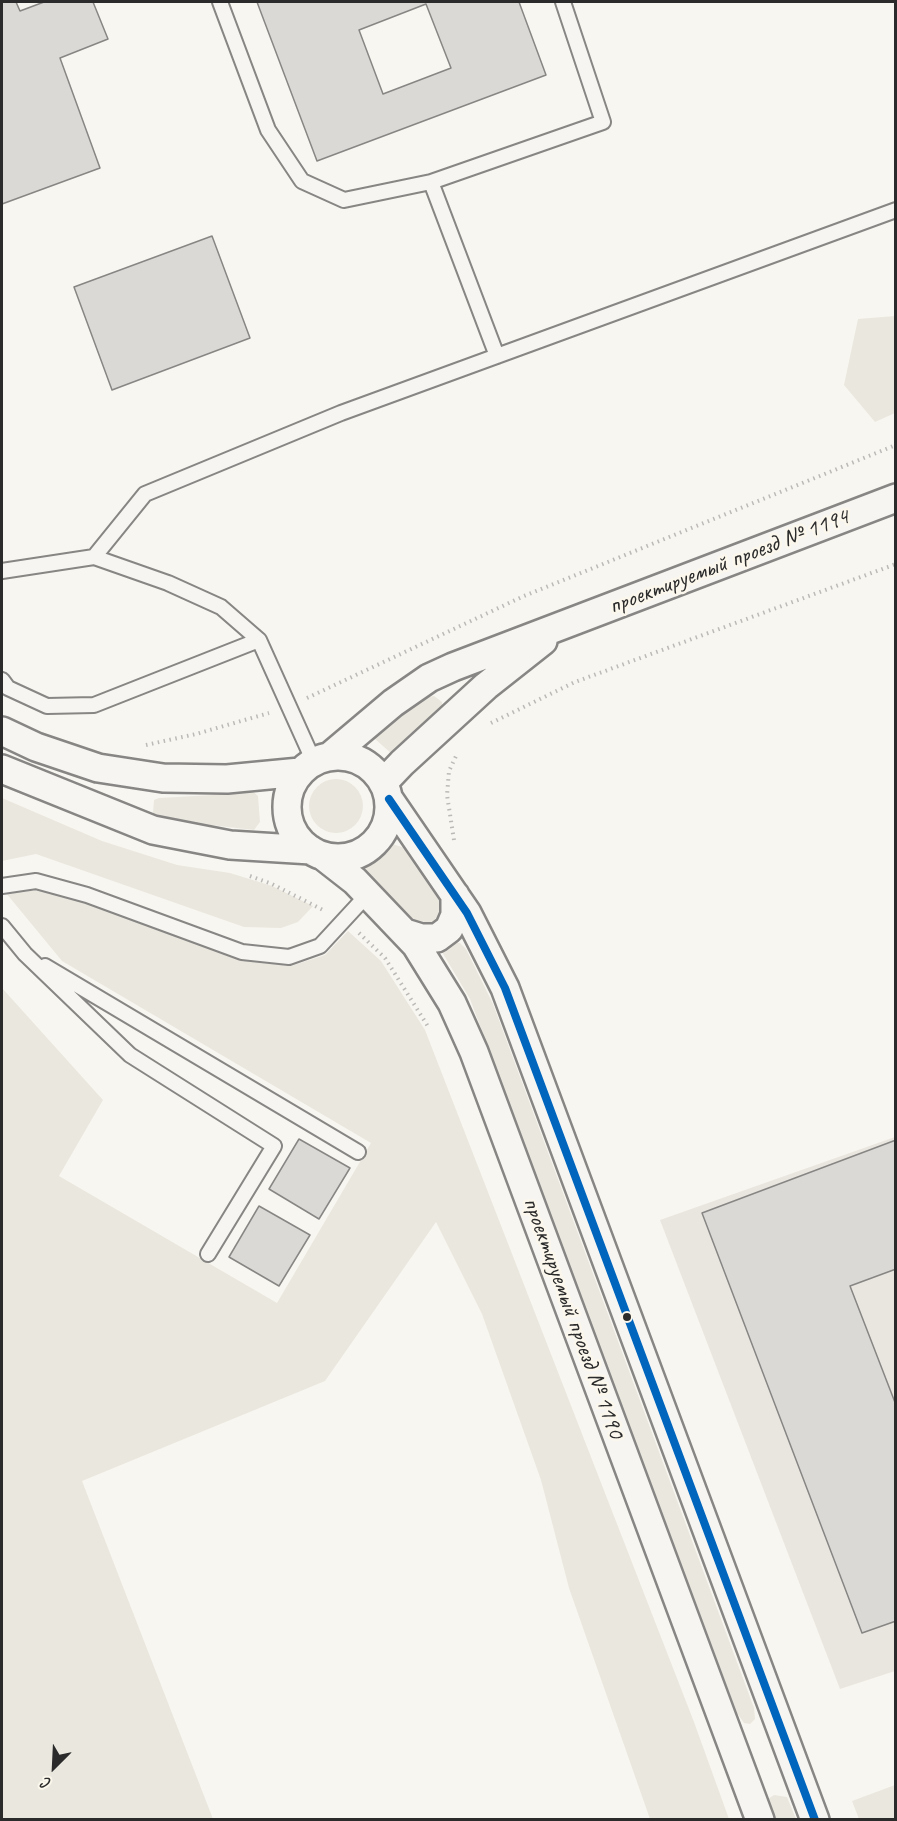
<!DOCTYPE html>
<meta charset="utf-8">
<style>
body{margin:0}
#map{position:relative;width:897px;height:1821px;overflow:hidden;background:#f8f6f0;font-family:Caveat,sans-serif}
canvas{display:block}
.frame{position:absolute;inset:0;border:3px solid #2b2b2b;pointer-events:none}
.north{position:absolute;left:24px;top:1737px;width:60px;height:60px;-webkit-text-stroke:4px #fbf7ec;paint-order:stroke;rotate:204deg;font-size:16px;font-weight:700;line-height:24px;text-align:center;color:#2b2b2b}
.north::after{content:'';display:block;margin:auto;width:21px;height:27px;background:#2b2b2b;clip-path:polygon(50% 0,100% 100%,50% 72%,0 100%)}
</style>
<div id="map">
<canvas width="897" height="1821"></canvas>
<div class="frame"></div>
<div class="north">С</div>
</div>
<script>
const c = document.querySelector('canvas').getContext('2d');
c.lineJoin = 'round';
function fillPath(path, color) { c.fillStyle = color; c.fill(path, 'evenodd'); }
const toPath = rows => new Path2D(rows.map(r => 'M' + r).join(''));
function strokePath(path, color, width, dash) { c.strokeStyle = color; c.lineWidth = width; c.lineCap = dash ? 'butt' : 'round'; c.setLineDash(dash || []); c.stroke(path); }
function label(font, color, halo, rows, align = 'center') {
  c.font = font + ' Caveat,sans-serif'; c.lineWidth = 5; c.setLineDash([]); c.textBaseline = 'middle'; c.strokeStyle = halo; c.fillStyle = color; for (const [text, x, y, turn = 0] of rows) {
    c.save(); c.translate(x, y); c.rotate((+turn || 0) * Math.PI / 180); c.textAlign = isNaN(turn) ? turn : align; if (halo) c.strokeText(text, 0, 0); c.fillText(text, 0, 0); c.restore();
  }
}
const built = toPath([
 [895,1137,895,1671,840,1689,660,1220]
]);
const green = toPath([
 [895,316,895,413,875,422,844,385,858,319],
 [434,696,442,702,442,710,392,754,375,739,376,731,424,698],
 '309 806a27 27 0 1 1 54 0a27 27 0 1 1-54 0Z',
 [251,790,258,796,260,822,254,830,176,821,156,817,153,813,154,800,159,798,213,795],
 [2,798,102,841,177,865,230,873,272,886,313,906,298,922,281,928,244,927,36,854,2,861],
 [392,844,409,849,445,900,445,916,428,928,409,918,364,874,366,867],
 [40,890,88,903,247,961,291,966,325,955,348,931,381,961,425,1030,694,1722,729,1819,650,1819,569,1588,541,1480,482,1314,436,1222,325,1381,82,1481,213,1819,2,1819,2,988,103,1100,59,1176,277,1303,371,1143,62,961,6,893],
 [453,942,460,943,466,949,493,1004,754,1708,755,1719,750,1724,744,1723,737,1713,470,999,442,952],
 [895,1785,895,1819,859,1819,852,1801],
 [774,1795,787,1797,796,1819,768,1819,768,1799]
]);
const building = toPath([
 [2,2,16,2,20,11,44,2,93,2,108,39,60,58,100,168,2,204,2,2],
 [257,2,519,2,546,75,317,161,257,2],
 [426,4,451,68,383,94,359,30,426,4],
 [212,236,250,338,112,390,74,287,212,236],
 [299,1139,350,1168,319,1219,269,1189,299,1139],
 [896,1140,896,1269,850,1286,896,1405,896,1621,862,1633,702,1213,896,1140],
 [259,1206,310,1235,279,1286,229,1257,259,1206]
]);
const path = toPath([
 [307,698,524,596,896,445],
 [491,723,575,682,896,564],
 [146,745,196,734,269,713],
 [454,840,447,795,449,771,457,754],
 [250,876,272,884,325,911],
 [359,933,385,958,429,1028]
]);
const service = toPath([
 [220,2,268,130,302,181,344,200,431,182,603,122,563,2],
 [431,182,497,356],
 [94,557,145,494,341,413,896,210],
 [2,571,94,557,168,583,221,607,259,640,314,762],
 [2,680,8,688,47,706,94,705,259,640],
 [2,886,36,881,87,895,242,952,289,957,320,946,368,894],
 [2,926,25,954,130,1055,274,1146,208,1254],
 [45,966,358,1152]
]);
const minor = toPath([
 [2,731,36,747,98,768,163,778,227,779,300,772],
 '287 807a51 51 0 1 1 102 0a51 51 0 1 1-102 0Z',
 [329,757,393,703,429,678,453,667,896,498],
 [2,769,153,830,230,845,311,850],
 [383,783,402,763,486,686,543,641],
 [389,799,467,913,505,988,815,1820],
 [323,856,355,881,416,945,452,1003,474,1052,760,1820],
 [405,933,421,938,437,938,449,929,455,915,455,895]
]);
const bus1 = toPath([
 [389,799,467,913,505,988,815,1820]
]);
const markers = [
 [627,1317,5,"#2b2b2b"]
];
const streetNames = [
 ["проектируемый проезд № 1194",729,562,-21],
 ["проектируемый проезд № 1190",573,1318,70]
];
fillPath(built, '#e9e6df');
fillPath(green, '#e9e7de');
fillPath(building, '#dbd9d6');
strokePath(building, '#878684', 1.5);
strokePath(service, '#878684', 18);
strokePath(minor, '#878684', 32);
strokePath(path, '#bcbab8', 4, [1.5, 4.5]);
strokePath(service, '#f6f5f1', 14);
strokePath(minor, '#f6f5f1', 27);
strokePath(bus1, '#0065bd', 8);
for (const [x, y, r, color] of markers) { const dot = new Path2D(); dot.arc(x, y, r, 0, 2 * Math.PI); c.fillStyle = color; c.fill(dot); strokePath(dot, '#fbf7ec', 2); }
label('24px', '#2b2b2b', '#fbf7ec', streetNames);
</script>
